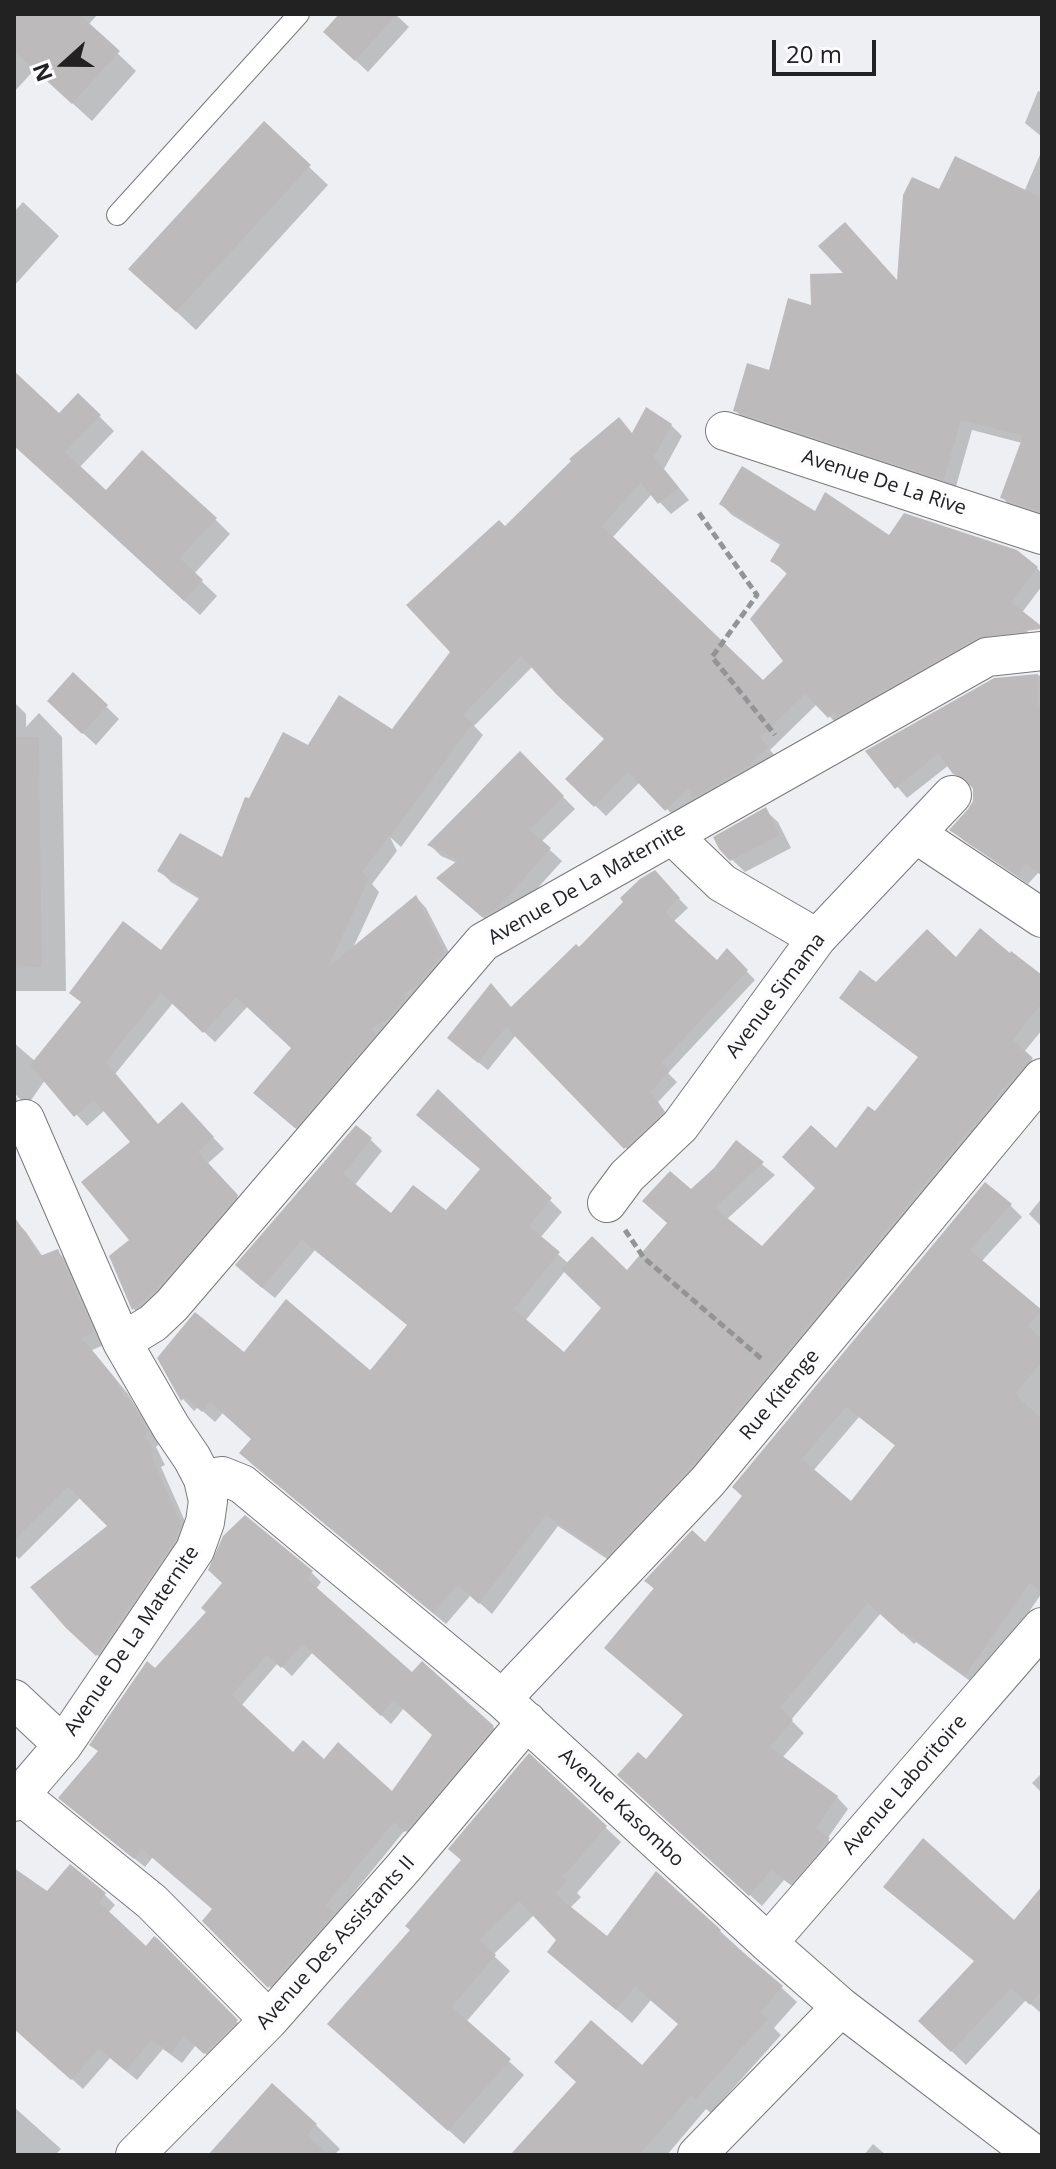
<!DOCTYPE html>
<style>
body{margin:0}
#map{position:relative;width:1056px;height:2169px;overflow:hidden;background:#eeeff2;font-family:"Open Sans",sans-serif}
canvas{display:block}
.frame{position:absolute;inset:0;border:16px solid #222223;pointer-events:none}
.north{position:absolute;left:24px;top:24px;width:80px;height:80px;-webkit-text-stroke:6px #fcfcff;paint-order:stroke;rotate:249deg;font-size:22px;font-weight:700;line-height:32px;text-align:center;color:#222223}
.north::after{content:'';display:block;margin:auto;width:28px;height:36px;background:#222223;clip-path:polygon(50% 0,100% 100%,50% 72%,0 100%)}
.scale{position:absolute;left:772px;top:40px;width:104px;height:36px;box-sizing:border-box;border:4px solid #222223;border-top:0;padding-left:10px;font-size:24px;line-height:28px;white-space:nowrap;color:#222223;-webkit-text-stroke:6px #fcfcff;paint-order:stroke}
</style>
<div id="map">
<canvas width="1056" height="2169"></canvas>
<div class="frame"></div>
<div class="north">N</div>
<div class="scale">20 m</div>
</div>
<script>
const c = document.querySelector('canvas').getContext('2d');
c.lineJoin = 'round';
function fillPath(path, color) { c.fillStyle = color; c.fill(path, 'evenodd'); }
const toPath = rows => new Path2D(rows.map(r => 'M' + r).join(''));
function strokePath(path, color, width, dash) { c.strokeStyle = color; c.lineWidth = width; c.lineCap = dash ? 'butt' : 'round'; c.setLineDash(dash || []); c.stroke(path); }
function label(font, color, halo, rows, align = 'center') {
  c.font = font + ' "Open Sans",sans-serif'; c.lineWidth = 8; c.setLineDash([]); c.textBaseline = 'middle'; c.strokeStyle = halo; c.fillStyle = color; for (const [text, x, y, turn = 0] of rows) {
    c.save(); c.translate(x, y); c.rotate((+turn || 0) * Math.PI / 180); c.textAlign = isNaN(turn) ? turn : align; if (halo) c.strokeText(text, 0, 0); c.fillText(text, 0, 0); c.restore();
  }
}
const shadow = toPath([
 [14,14,98,14,88,25,136,71,92,121,35,69,14,92],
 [341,14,395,14,409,27,368,72,338,44],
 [1038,91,1042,92,1042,137,1025,123],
 [1042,150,1042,518,1013,509,1002,497,1022,443,972,430,955,490,747,422,735,410,770,372,813,308,898,284,940,192,1024,192],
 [309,167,328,185,196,330,150,287],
 [23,202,59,236,14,286,14,212],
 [14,379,59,416,99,416,114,431,79,468,107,493,215,519,230,534,194,574,217,596,200,615,14,446],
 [671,425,682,436,664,469,689,500,671,514,652,494,612,538,763,682,786,661,788,575,773,561,782,546,732,515,721,504,815,514,890,538,1037,568,1042,574,1042,586,1021,614,988,607,1028,632,1037,641,840,727,817,704,770,750,778,759,678,820,640,782,606,816,568,779,607,740,533,666,474,726,483,735,401,847,390,837,397,851,372,884,379,892,352,950,416,897,426,908,455,964,307,1138,267,1104,293,1049,248,1006,215,1042,173,1003,115,1074,159,1126,192,1115,224,1149,207,1164,247,1207,144,1320,134,1309,111,1257,132,1240,133,1142,105,1110,87,1126,45,1080,27,1106,15,1094,22,1113,14,1125,14,1043,36,1062,161,953,201,900,171,882,160,871,223,860,250,801,309,747,393,732,453,651,505,529,633,435],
 [74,675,119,719,96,745,62,714],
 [1042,675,1042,876,1038,873,1028,884,963,840,952,830,975,801,974,787,966,784,949,765,907,798,868,752,994,680],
 [14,702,26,714,26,727,39,713,62,737,66,991,14,991],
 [520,753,575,809,541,842,562,861,510,919,495,928,450,889,457,863,441,856,430,845],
 [765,810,778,822,791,848,745,872,720,848],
 [654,873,688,908,673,922,717,963,727,951,755,980,668,1073,677,1082,658,1102,671,1120,634,1156,516,1035,488,1070,458,1046,512,1009,579,950],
 [956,960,1042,978,1042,1030,1024,1052,1042,1070,619,1567,558,1526,492,1614,471,1595,446,1624,253,1465,241,1453,253,1439,223,1413,215,1422,198,1407,194,1411,183,1399,159,1358,244,1354,370,1373,409,1326,315,1250,275,1298,249,1277,370,1139,382,1151,354,1186,391,1216,446,1213,482,1170,438,1092,562,1212,540,1238,569,1264,628,1273,669,1224,691,1192,715,1169,736,1143,775,1175,726,1220,762,1249,818,1188,836,1151,875,1114,920,1058,854,1009,842,998],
 [565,1271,604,1308,564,1355,525,1321],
 [1042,1198,1042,1227,1029,1214],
 [1010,1205,1022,1217,981,1262,1042,1313,1042,1593,977,1686,916,1642,914,1644,881,1613,791,1720,804,1733,782,1758,837,1797,848,1809,827,1839,840,1851,803,1894,784,1880,762,1906,631,1786,646,1762,685,1716,655,1590,646,1581,705,1545,744,1497],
 [859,1417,897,1447,851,1503,813,1471],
 [15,1220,26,1232,43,1257,57,1251,69,1263,104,1345,92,1350,128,1394,159,1444,156,1447,165,1465,161,1467,192,1537,109,1666,80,1639,110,1526,81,1497,19,1559,14,1554],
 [312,1573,321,1582,316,1589,412,1675,493,1727,503,1737,416,1840,405,1830,335,1916,343,1924,279,1996,205,1921,214,1910,153,1857,145,1867,71,1807,100,1752,155,1671],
 [313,1652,391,1724,404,1708,434,1735,392,1794,325,1762,294,1754,241,1706,278,1663,292,1676],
 [529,1756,621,1842,577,1893,581,1897,570,1908,608,1939,720,1931,797,2002,774,2028,781,2035,711,2113,706,2109,667,2155,512,2155,642,2068,680,2025,651,2000,632,2023,549,1952,559,1940,534,1915,493,1955,510,1971,466,2022,524,2075,464,2144,345,2038,412,1930,462,1861,450,1849],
 [1042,1773,1042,1793,1032,1783],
 [1042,1890,1042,2014,1026,2000,966,2065,935,2035,1015,1923],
 [14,1891,104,1894,115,1905,108,1913,147,1949,158,1942,247,2032,216,2063,196,2045,182,2063,163,2049,137,2080,110,2058,83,2089,14,2027],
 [14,2107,61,2149,55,2155,14,2155],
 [316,2125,340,2149,334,2155,211,2155],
 [873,2144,886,2155,864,2155]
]);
const building = toPath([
 [14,14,79,14,120,51,72,104,14,51],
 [339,14,397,14,355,61,323,32],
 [264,121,311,165,176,312,128,269],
 [955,156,1042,198,1042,512,1000,498,1023,436,961,420,944,480,733,411,747,363,769,370,788,298,811,305,810,274,843,273,818,246,845,222,897,280,903,195,912,177,939,189],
 [14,371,59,413,78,393,101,415,65,452,106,490,142,450,217,518,180,558,203,580,184,601,14,445],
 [646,407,672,424,654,457,679,488,658,504,641,483,602,526,763,680,783,661,750,619,788,572,770,561,781,543,719,504,742,466,815,511,825,492,889,535,904,513,1017,550,1038,567,1011,602,1040,625,1040,629,977,638,837,717,834,712,828,718,805,694,760,737,769,747,746,768,693,798,688,789,665,811,628,772,594,807,565,779,604,739,557,695,521,656,463,715,473,723,389,838,384,833,387,839,362,872,369,879,328,967,416,895,445,952,416,986,404,993,406,998,387,1020,371,1029,376,1034,295,1128,253,1093,291,1048,236,997,203,1033,161,993,106,1062,158,1124,182,1102,214,1137,198,1152,238,1195,156,1290,132,1310,109,1256,129,1240,81,1182,130,1142,94,1100,74,1117,30,1065,81,1002,69,993,123,921,161,950,200,897,157,871,180,833,222,857,245,797,249,798,283,732,308,745,339,695,392,729,450,652,406,605,499,520,505,526,571,461,569,459,619,417,632,433],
 [73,672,108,705,82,734,47,701],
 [1038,674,1037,709,1042,702,1042,875,1026,864,1017,875,949,830,968,809,973,801,973,789,966,779,953,774,938,754,895,789,865,751,994,678],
 [14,737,39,737,42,967,14,968],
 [520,751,564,796,530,830,551,848,498,908,482,917,436,878,458,860,427,845],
 [766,807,780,835,730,861,719,849,713,837],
 [655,870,680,898,665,912,717,960,727,948,748,970,661,1063,670,1071,651,1092,664,1111,624,1149,506,1027,478,1063,447,1038,491,983,511,1007,576,944,579,947,623,902,620,898,640,879],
 [980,928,1010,953,1011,951,1042,975,1042,1003,1013,1040,1033,1058,1004,1088,692,1466,606,1556,546,1515,479,1604,458,1585,433,1613,239,1453,251,1439,210,1402,202,1412,185,1397,181,1401,157,1358,195,1312,244,1352,286,1299,370,1370,372,1368,407,1325,302,1240,262,1288,235,1265,356,1125,372,1138,343,1174,391,1213,413,1185,446,1210,480,1169,416,1115,438,1089,552,1198,529,1226,560,1252,514,1309,564,1352,601,1308,561,1269,592,1236,627,1270,667,1223,642,1201,670,1171,691,1189,714,1168,736,1140,764,1162,715,1208,762,1246,815,1188,782,1157,811,1125,836,1148,868,1106,875,1111,918,1057,839,998,860,970,876,982,927,929,956,957],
 [985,1182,1012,1204,970,1250,1042,1310,1028,1326,1042,1339,1042,1362,1015,1394,1042,1419,1042,1593,1030,1583,965,1676,904,1632,902,1634,868,1603,780,1708,793,1720,770,1747,838,1796,816,1828,830,1838,790,1884,771,1870,749,1896,617,1775,638,1752,646,1759,683,1715,604,1648,654,1588,644,1581,692,1530,705,1542,742,1496,732,1487],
 [846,1407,895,1445,851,1501,802,1459],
 [14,1216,40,1256,58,1249,94,1333,82,1338,117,1381,125,1399,128,1396,148,1432,145,1435,155,1453,151,1455,181,1524,175,1540,96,1656,66,1628,30,1587,107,1526,68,1487,14,1541],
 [245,1515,313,1571,307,1579,412,1672,422,1661,494,1726,405,1832,394,1822,326,1905,335,1912,268,1988,202,1921,212,1909,142,1849,134,1859,58,1798,98,1751,89,1745,147,1661,155,1668,206,1612,201,1608,222,1583,208,1570,223,1536],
 [302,1644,381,1716,393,1700,432,1735,392,1791,338,1742,324,1759,303,1740,293,1752,232,1695,267,1655,281,1668],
 [529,1753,607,1826,563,1877,567,1880,555,1894,607,1936,656,1871,721,1930,719,1932,783,1986,761,2012,768,2019,695,2100,691,2096,639,2155,510,2155,576,2082,554,2062,591,2020,642,2065,678,2024,635,1987,616,2010,547,1952,556,1940,519,1901,479,1940,496,1955,452,2007,511,2059,448,2131,327,2024,410,1930,405,1926,461,1860,448,1849],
 [923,1838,1014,1920,1042,1886,1042,1990,1030,2005,1011,1988,951,2052,918,2021,974,1961,883,1887],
 [70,1864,106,1893,99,1902,146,1946,154,1936,159,1940,238,2020,204,2054,184,2036,171,2054,151,2040,126,2071,99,2049,71,2080,14,2029,14,1868,47,1891],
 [272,2083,317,2124,307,2135,329,2155,208,2155]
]);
const path = toPath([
 [699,513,757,595,712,657,775,735],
 [625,1230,644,1258,763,1360]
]);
const lane = toPath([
 [117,215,299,14]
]);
const street = toPath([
 [725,431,1042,535],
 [916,834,1042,918],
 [672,835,722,883,817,938],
 [607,1203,627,1176,680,1126,817,938,952,795],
 [122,1342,153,1323,172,1305,483,942,987,657,1042,651],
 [203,1479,222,1476,242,1484,502,1699,768,1943,841,2007,1035,2155],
 [14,1699,63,1745],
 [502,1699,708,1481,1042,1078],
 [20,1795,152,1902,269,2020],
 [14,1802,63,1745,195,1550,205,1522,208,1501,203,1479,192,1458,171,1427,122,1342,25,1119],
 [768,1943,1042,1627],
 [135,2155,269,2020,404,1867,527,1721],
 [697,2155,841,2007]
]);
const streetNames = [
 ["Avenue De La Rive",884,483,18],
 ["Avenue De La Maternite",587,884,-30],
 ["Avenue Simama",776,996,-53],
 ["Rue Kitenge",780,1395,-50],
 ["Avenue De La Maternite",132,1641,-56],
 ["Avenue Laboritoire",905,1785,-49],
 ["Avenue Kasombo",621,1808,43],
 ["Avenue Des Assistants II",336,1943,-48]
];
fillPath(shadow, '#0003');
fillPath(building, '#bdbabb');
strokePath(lane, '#79797c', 22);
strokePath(street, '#79797c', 40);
strokePath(path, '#939496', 5, [8, 4]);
strokePath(lane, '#fff', 20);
strokePath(street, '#fff', 38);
label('20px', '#222223', '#fcfcff', streetNames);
</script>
